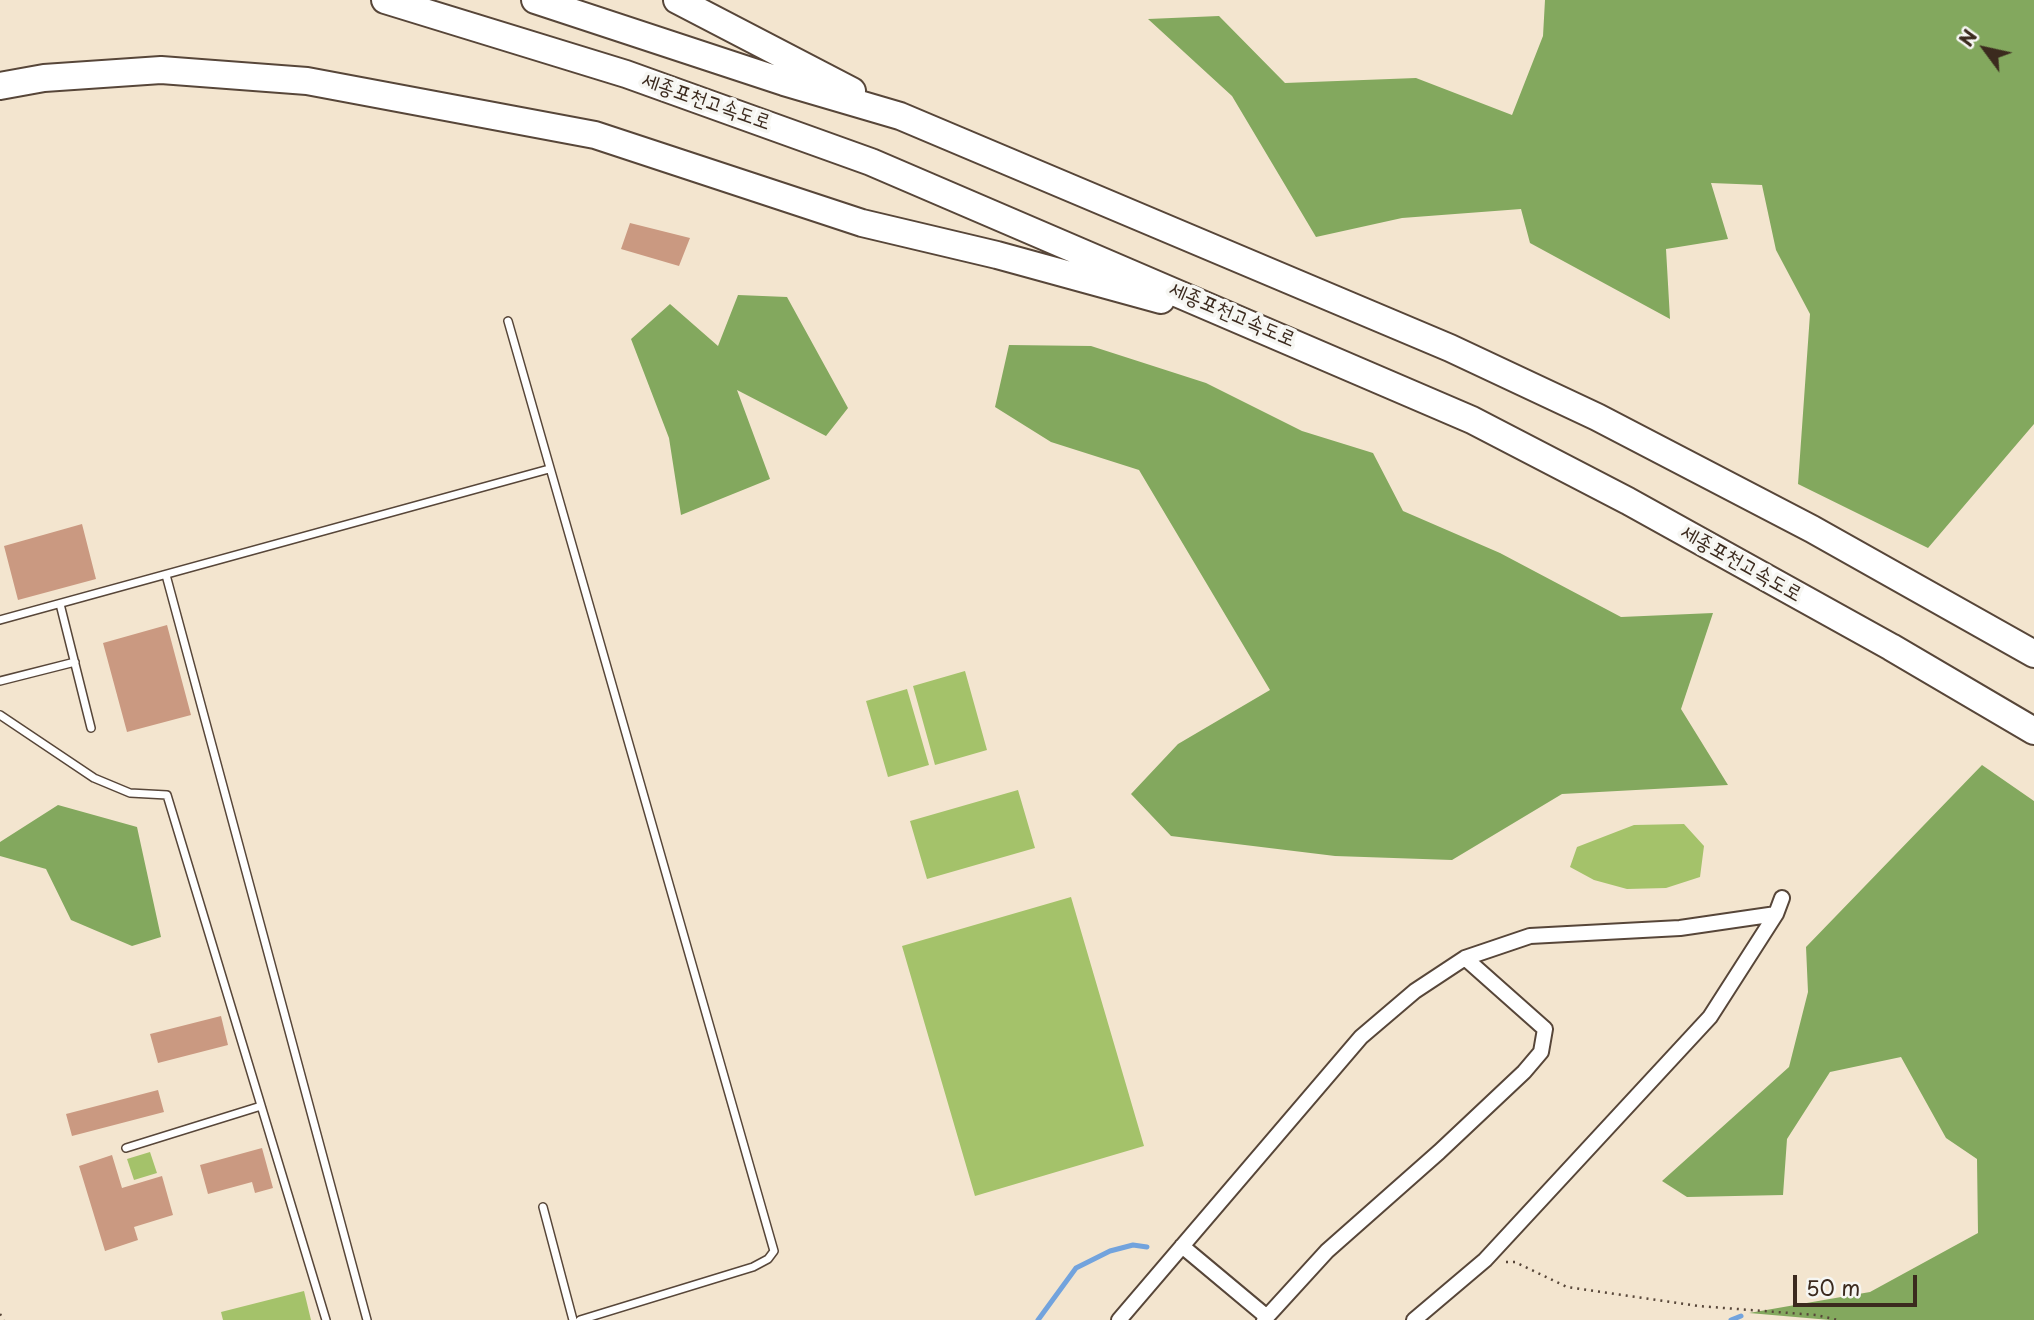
<!DOCTYPE html>
<meta charset="utf-8">
<style>
body{margin:0}
#map{position:relative;width:2034px;height:1320px;overflow:hidden;background:#f3e5cf;font-family:"Playpen Sans",sans-serif}
canvas{display:block}
.north{position:absolute;left:1950px;top:14px;width:70px;height:70px;-webkit-text-stroke:5px #f6f6f2;paint-order:stroke;rotate:303deg;font-size:19px;font-weight:700;line-height:28px;text-align:center;color:#3b2a1e}
.north::after{content:'';display:block;margin:auto;width:24px;height:32px;background:#3b2a1e;clip-path:polygon(50% 0,100% 100%,50% 72%,0 100%)}
.scale{position:absolute;left:1793px;top:1275px;width:124px;height:32px;box-sizing:border-box;border:4px solid #3b2a1e;border-top:0;padding-left:9px;font-size:21px;line-height:24px;white-space:nowrap;color:#3b2a1e;-webkit-text-stroke:5px #f6f6f2;paint-order:stroke}
</style>
<div id="map">
<canvas width="2034" height="1320"></canvas>
<div class="north">N</div>
<div class="scale">50 m</div>
</div>
<script>
const c = document.querySelector('canvas').getContext('2d');
c.lineJoin = 'round';
function fillPath(path, color) { c.fillStyle = color; c.fill(path, 'evenodd'); }
const toPath = rows => new Path2D(rows.map(r => 'M' + r).join(''));
function strokePath(path, color, width, dash) { c.strokeStyle = color; c.lineWidth = width; c.lineCap = dash ? 'butt' : 'round'; c.setLineDash(dash || []); c.stroke(path); }
function label(font, color, halo, rows, align = 'center') {
  c.font = font + ' "Playpen Sans","Poor Story",sans-serif'; c.lineWidth = 7; c.setLineDash([]); c.textBaseline = 'middle'; c.strokeStyle = halo; c.fillStyle = color; for (const [text, x, y, turn = 0] of rows) {
    c.save(); c.translate(x, y); c.rotate((+turn || 0) * Math.PI / 180); c.textAlign = isNaN(turn) ? turn : align; if (halo) c.strokeText(text, 0, 0); c.fillText(text, 0, 0); c.restore();
  }
}
const green = toPath([
 [965,671,987,750,935,765,913,686],
 [907,689,929,765,888,777,866,701],
 [1018,790,1035,848,927,879,910,821],
 [1684,824,1704,846,1700,877,1666,888,1627,889,1594,880,1570,867,1577,847,1634,825],
 [1071,897,1144,1146,975,1196,902,946],
 [150,1152,157,1173,134,1180,127,1159],
 [304,1291,311,1320,223,1320,221,1312]
]);
const forest = toPath([
 [1545,0,2034,0,2034,424,1928,548,1798,484,1810,314,1776,250,1762,185,1711,183,1728,239,1666,249,1670,319,1530,243,1521,209,1402,218,1316,237,1232,96,1148,19,1219,16,1285,83,1416,78,1512,115,1543,36],
 [738,295,787,297,848,408,826,436,737,390,770,479,681,515,669,438,631,339,670,304,718,346],
 [1009,345,1091,346,1206,383,1302,431,1373,453,1403,511,1500,553,1621,617,1713,613,1681,709,1728,785,1562,794,1452,860,1335,856,1171,836,1131,794,1178,744,1270,690,1139,470,1051,442,995,407],
 [1982,765,2034,801,2034,1320,1830,1320,1749,1313,1870,1292,1978,1233,1977,1159,1946,1138,1901,1057,1830,1072,1787,1139,1783,1195,1687,1197,1662,1181,1789,1067,1808,992,1806,947],
 [58,805,137,827,161,937,132,946,71,920,46,869,0,856,0,842]
]);
const stream = toPath([
 [1038,1320,1076,1268,1110,1251,1133,1245,1147,1247],
 [1731,1320,1741,1316]
]);
const building = toPath([
 [630,223,690,238,679,266,621,249],
 [82,524,96,579,18,600,4,546],
 [167,625,191,715,127,732,103,643],
 [221,1016,228,1045,158,1063,150,1034],
 [158,1090,164,1112,72,1136,66,1114],
 [262,1148,273,1188,255,1193,252,1182,208,1194,200,1165],
 [112,1155,122,1188,162,1176,173,1215,134,1227,138,1240,105,1251,79,1166]
]);
const path = toPath([
 [1506,1262,1515,1262,1567,1287,1698,1306,1816,1315,1838,1320],
 [0,1314,4,1320]
]);
const lane = toPath([
 [508,321,774,1251,768,1259,753,1267,580,1320],
 [166,575,367,1320],
 [60,604,91,728],
 [0,620,549,469],
 [0,681,75,662],
 [0,715,94,778,130,793,167,795,326,1320],
 [126,1148,261,1106],
 [543,1207,573,1320]
]);
const street = toPath([
 [1182,1246,1267,1317],
 [1119,1320,1361,1037,1415,991,1465,958,1530,936,1680,928,1776,914],
 [1264,1320,1327,1251,1439,1152,1524,1072,1541,1052,1545,1029,1465,958],
 [1414,1320,1485,1260,1710,1017,1776,914,1782,898]
]);
const highway = toPath([
 [385,0,626,74,871,162,1472,420,1628,501,1891,647,2034,731],
 [535,0,784,82,900,116,1450,348,1597,417,1812,529,2034,654],
 [677,0,852,91],
 [0,86,44,78,161,70,307,81,595,135,862,223,997,255,1161,300]
]);
const streetNames = [
 ["세종포천고속도로",706,102,19],
 ["세종포천고속도로",1232,315,23],
 ["세종포천고속도로",1741,564,29]
];
fillPath(green, '#a4c26a');
fillPath(forest, '#83a85e');
strokePath(stream, '#72a3dd', 5);
fillPath(building, '#ca9981');
strokePath(lane, '#574639', 10);
strokePath(street, '#574639', 18);
strokePath(highway, '#574639', 30);
strokePath(path, '#574639', 2.5, [2, 5]);
strokePath(lane, '#fff', 7);
strokePath(street, '#fff', 14);
strokePath(highway, '#fff', 26);
label('21px', '#3b2a1e', '#f6f6f2', streetNames);
</script>
